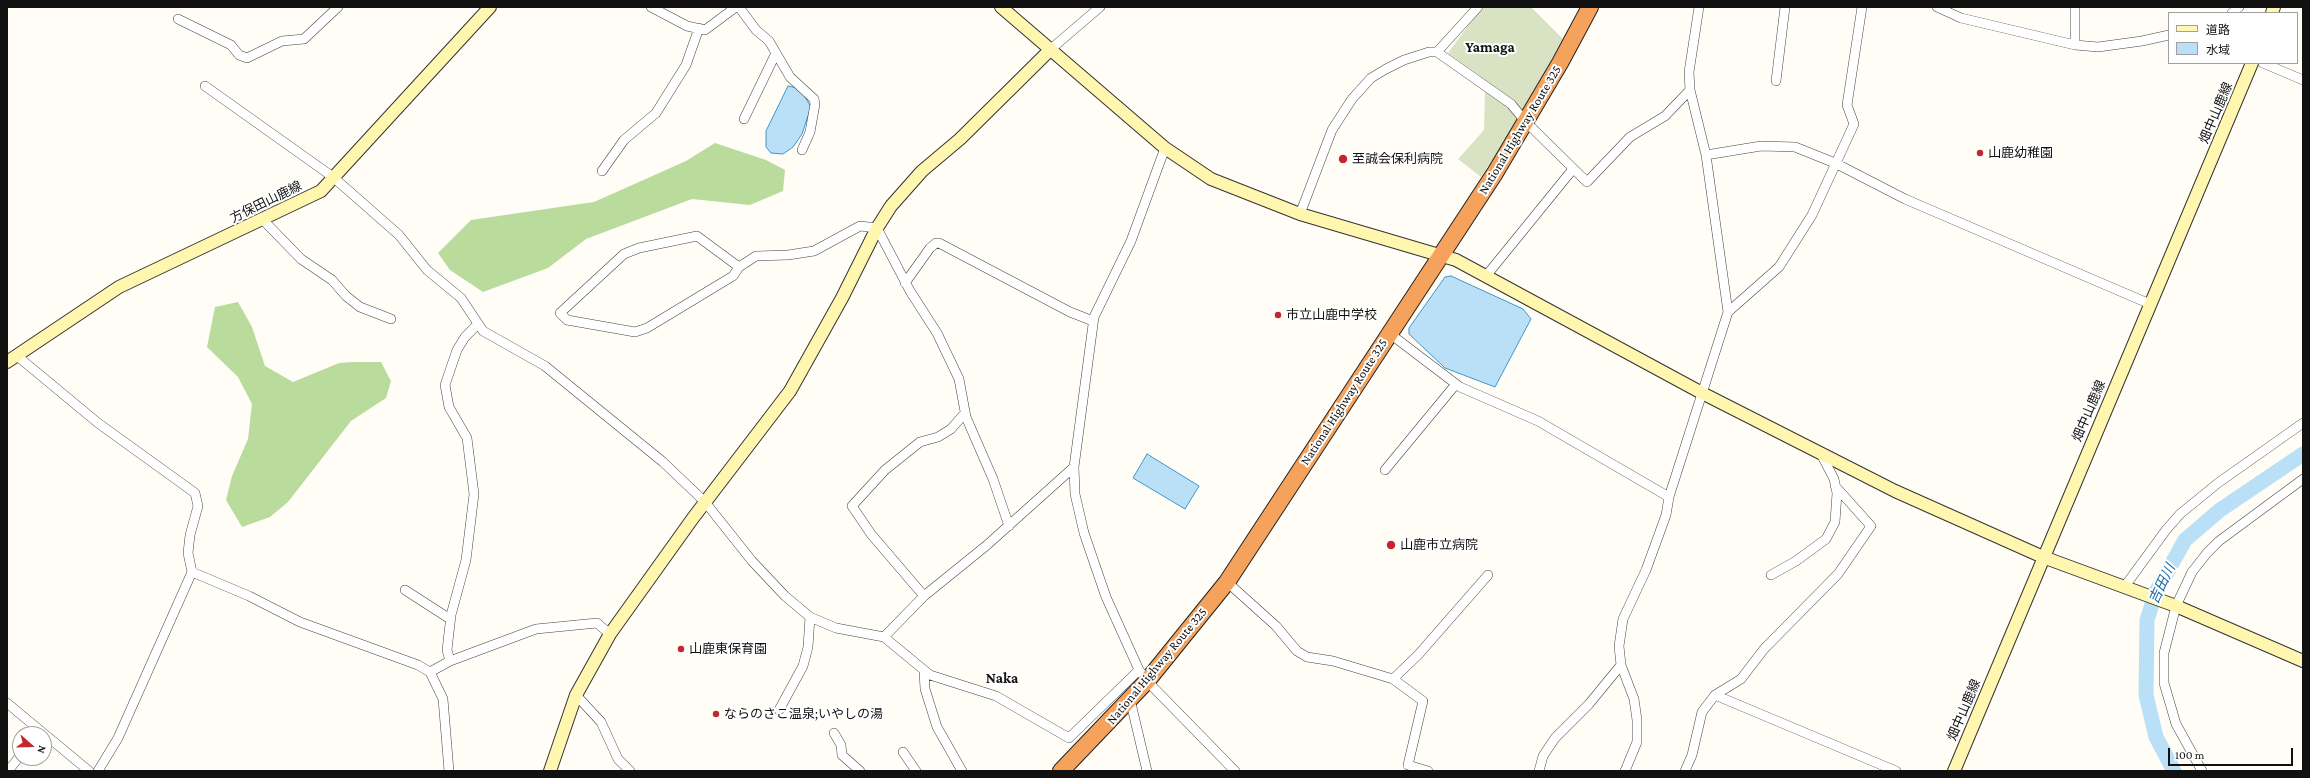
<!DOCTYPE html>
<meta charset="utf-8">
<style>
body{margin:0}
#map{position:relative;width:2310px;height:778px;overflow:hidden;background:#fffdf5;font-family:"Crimson Pro","Noto Sans JP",serif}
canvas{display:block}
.frame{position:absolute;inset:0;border:8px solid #111;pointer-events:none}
.legend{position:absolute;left:2168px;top:12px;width:130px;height:52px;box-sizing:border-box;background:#fff;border:1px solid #a0a0a0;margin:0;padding:5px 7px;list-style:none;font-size:12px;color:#111}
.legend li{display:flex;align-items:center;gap:8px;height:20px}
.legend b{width:20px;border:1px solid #a0a0a0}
.north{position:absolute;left:12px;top:726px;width:40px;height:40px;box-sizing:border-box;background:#fff;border:1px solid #a0a0a0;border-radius:50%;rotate:110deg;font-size:11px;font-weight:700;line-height:16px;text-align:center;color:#111}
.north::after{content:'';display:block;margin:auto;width:14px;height:18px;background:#c4262e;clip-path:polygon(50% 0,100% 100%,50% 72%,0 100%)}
.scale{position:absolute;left:2168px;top:748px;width:125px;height:18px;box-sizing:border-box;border:2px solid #111;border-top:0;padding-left:5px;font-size:12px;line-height:14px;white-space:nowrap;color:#111;-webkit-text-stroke:3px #fff;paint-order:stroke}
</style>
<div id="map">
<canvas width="2310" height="778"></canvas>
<div class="frame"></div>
<ul class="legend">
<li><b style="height:5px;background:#fff6b0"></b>道路</li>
<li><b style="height:11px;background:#b9e0f7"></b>水域</li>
</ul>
<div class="north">N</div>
<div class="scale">100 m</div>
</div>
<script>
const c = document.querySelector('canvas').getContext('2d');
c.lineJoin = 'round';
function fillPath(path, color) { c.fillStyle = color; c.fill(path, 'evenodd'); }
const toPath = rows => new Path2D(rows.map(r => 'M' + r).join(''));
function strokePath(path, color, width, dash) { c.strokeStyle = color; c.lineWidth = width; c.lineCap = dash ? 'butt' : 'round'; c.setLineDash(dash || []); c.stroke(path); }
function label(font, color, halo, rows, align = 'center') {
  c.font = font + ' "Crimson Pro","Noto Sans JP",serif'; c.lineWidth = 4; c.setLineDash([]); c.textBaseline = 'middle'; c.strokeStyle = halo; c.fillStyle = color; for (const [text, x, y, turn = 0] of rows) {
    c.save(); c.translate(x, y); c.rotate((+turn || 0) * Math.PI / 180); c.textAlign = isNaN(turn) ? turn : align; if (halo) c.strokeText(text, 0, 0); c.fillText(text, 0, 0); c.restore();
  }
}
const forest = toPath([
 [715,143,766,160,785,170,783,191,750,205,692,199,586,239,548,268,483,292,450,270,438,253,471,220,594,202,686,161],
 [238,302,252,327,265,366,293,382,339,363,353,362,381,362,391,381,386,398,351,421,288,502,270,517,242,527,226,500,232,476,248,439,252,404,238,377,207,347,215,307]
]);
const cemetery = toPath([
 [1485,7,1531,7,1563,39,1523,112,1515,101,1448,53,1476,15],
 [1485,90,1508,107,1519,121,1481,177,1458,159,1484,130]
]);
const water = toPath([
 [788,86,797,88,805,97,811,107,802,134,793,147,783,154,771,153,766,147,766,131,788,86],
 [1451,276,1523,309,1531,319,1495,387,1445,368,1409,334,1409,328,1445,277,1451,276],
 [1147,454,1199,486,1185,509,1133,478,1147,454]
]);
const river = toPath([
 [2174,771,2156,737,2146,695,2147,620,2156,592,2185,540,2220,510,2303,454]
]);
const street = toPath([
 [651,7,687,26,705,30,736,7],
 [739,7,756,30,769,41,790,77,814,99,815,104,810,132,802,150],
 [1937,7,1961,18,2075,45,2098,47,2142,41,2169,35],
 [2232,13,2239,7],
 [178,19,231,45,239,55,247,58,282,41,304,39,338,7],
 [2075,45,2075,7],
 [1051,49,1100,7],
 [1437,52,1478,7],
 [2263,63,2303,80],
 [1776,81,1785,7],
 [205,86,333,177,399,235,427,270,461,298,483,331,545,366,663,462,705,502,752,561,785,596,810,617,836,628,884,637,930,675,996,696,1069,738,1139,670],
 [744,119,776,53],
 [1165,148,1131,241,1094,317,1074,467,1075,494,1084,533,1106,597,1139,670,1147,681,1235,771],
 [1706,155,1761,146,1795,147,1835,163,1905,199,2150,304],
 [602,171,624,140,656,113,686,65,699,28],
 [1300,214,1332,130,1352,99,1371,78,1386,69,1404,60,1429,52,1437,52,1511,104,1525,121,1587,182,1630,137,1665,116,1690,90],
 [263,220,301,259,332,280,346,296,360,307,391,319],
 [739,267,733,276,647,328,635,332,567,320,560,313,624,254,639,248,697,236,739,267,756,256,788,255,814,251,860,226,877,228,910,291,937,333,959,379,966,417,993,479,1009,526],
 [1486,276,1573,169],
 [905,283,930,248,936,243,939,243,1070,312,1093,321],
 [1728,312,1779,267,1812,215,1854,124,1847,105,1862,7],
 [1389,333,1460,387,1538,421,1669,497],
 [16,355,98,423,195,493,198,506,190,535,188,553,192,572,118,738,98,771],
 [1385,470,1456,384],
 [192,572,249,596,300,622,418,665,430,672,443,699,449,771],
 [1771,575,1796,561,1826,539,1835,522,1837,493,1834,479,1821,454],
 [1227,582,1276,626,1297,651,1307,657,1333,661,1393,679,1418,655,1488,575],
 [2125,586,2166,530,2180,514,2218,483,2303,423],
 [405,590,450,619],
 [924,596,871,534,852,506,885,470,920,442,938,437,951,429,965,413],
 [884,637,924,596,987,545,1074,467],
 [450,661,447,650,451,615,466,560,474,494,467,438,449,407,445,385,457,350,465,337,477,325],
 [924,671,925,689,937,727,962,771],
 [430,672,450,661,536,629,597,623,610,634],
 [1393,679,1423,701,1408,765,1428,771],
 [576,695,601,722,618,759,630,771],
 [1715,695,1896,771],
 [1130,699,1147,771],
 [7,703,89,771],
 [779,710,803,666,808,647,810,617],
 [834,733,841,745,842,755,860,771],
 [903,752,916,771],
 [8,771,20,756],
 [1539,771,1543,756,1555,738,1589,704,1621,665],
 [1625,771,1637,742,1637,720,1634,699,1621,665,1619,646,1623,619,1646,570,1666,515,1669,497,1728,312,1706,155,1690,90,1689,72,1699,7],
 [1685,771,1692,755,1702,712,1715,695,1741,679,1764,649,1838,574,1871,526,1835,486],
 [2202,771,2176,724,2164,683,2164,653,2176,606,2192,572,2207,553,2219,541,2303,479]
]);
const secondary = toPath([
 [1001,7,1165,148,1211,179,1300,214,1456,260,1702,393,1895,491,2043,557,2176,606,2303,661],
 [2272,13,2274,7],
 [7,362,119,287,321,191,490,7],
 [550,771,576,695,610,634,693,518,790,391,842,298,877,228,891,206,922,171,960,139,1051,49],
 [1954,771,2252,63]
]);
const highway = toPath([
 [1061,771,1147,681,1227,582,1495,173,1560,63,1590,7]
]);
const markers = [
 [1980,153,4,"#c4262e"],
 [1343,159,5,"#c4262e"],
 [1278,315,4,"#c4262e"],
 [1391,545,5,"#c4262e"],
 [681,649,4,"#c4262e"],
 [716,714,4,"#c4262e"]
];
const streetNames = [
 ["畑中山鹿線",2216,113,-67],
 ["National Highway Route 325",1520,130,-59],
 ["方保田山鹿線",266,202,-26],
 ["National Highway Route 325",1344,402,-57],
 ["畑中山鹿線",2089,411,-67],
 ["National Highway Route 325",1157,666,-50],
 ["畑中山鹿線",1964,710,-67]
];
const poiNames = [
 ["山鹿幼稚園",1988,153],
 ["至誠会保利病院",1352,159],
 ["市立山鹿中学校",1286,315],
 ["山鹿市立病院",1400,545],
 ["山鹿東保育園",689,649],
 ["ならのさこ温泉;いやしの湯",724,714]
];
const waterNames = [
 ["吉田川",2162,584,-64]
];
const quarterNames = [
 ["Yamaga",1490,47],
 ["Naka",1002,678]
];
fillPath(forest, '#b9dc9c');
fillPath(cemetery, '#d9e3c4');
fillPath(water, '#b9e0f7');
strokePath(water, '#3f96cf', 1);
strokePath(river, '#b9e0f7', 15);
strokePath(street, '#444', 10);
strokePath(secondary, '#333', 14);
strokePath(highway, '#222', 18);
strokePath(street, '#fff', 9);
strokePath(secondary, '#fff6b0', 12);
strokePath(highway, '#f5a25d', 16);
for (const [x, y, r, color] of markers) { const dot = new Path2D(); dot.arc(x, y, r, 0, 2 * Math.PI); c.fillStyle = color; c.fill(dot); strokePath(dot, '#fff', 1.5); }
label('13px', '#111', '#fff', streetNames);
label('13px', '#111', '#fff', poiNames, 'left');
label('italic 14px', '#1768a6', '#fff', waterNames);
label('bold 15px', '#111', '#fff', quarterNames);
</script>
